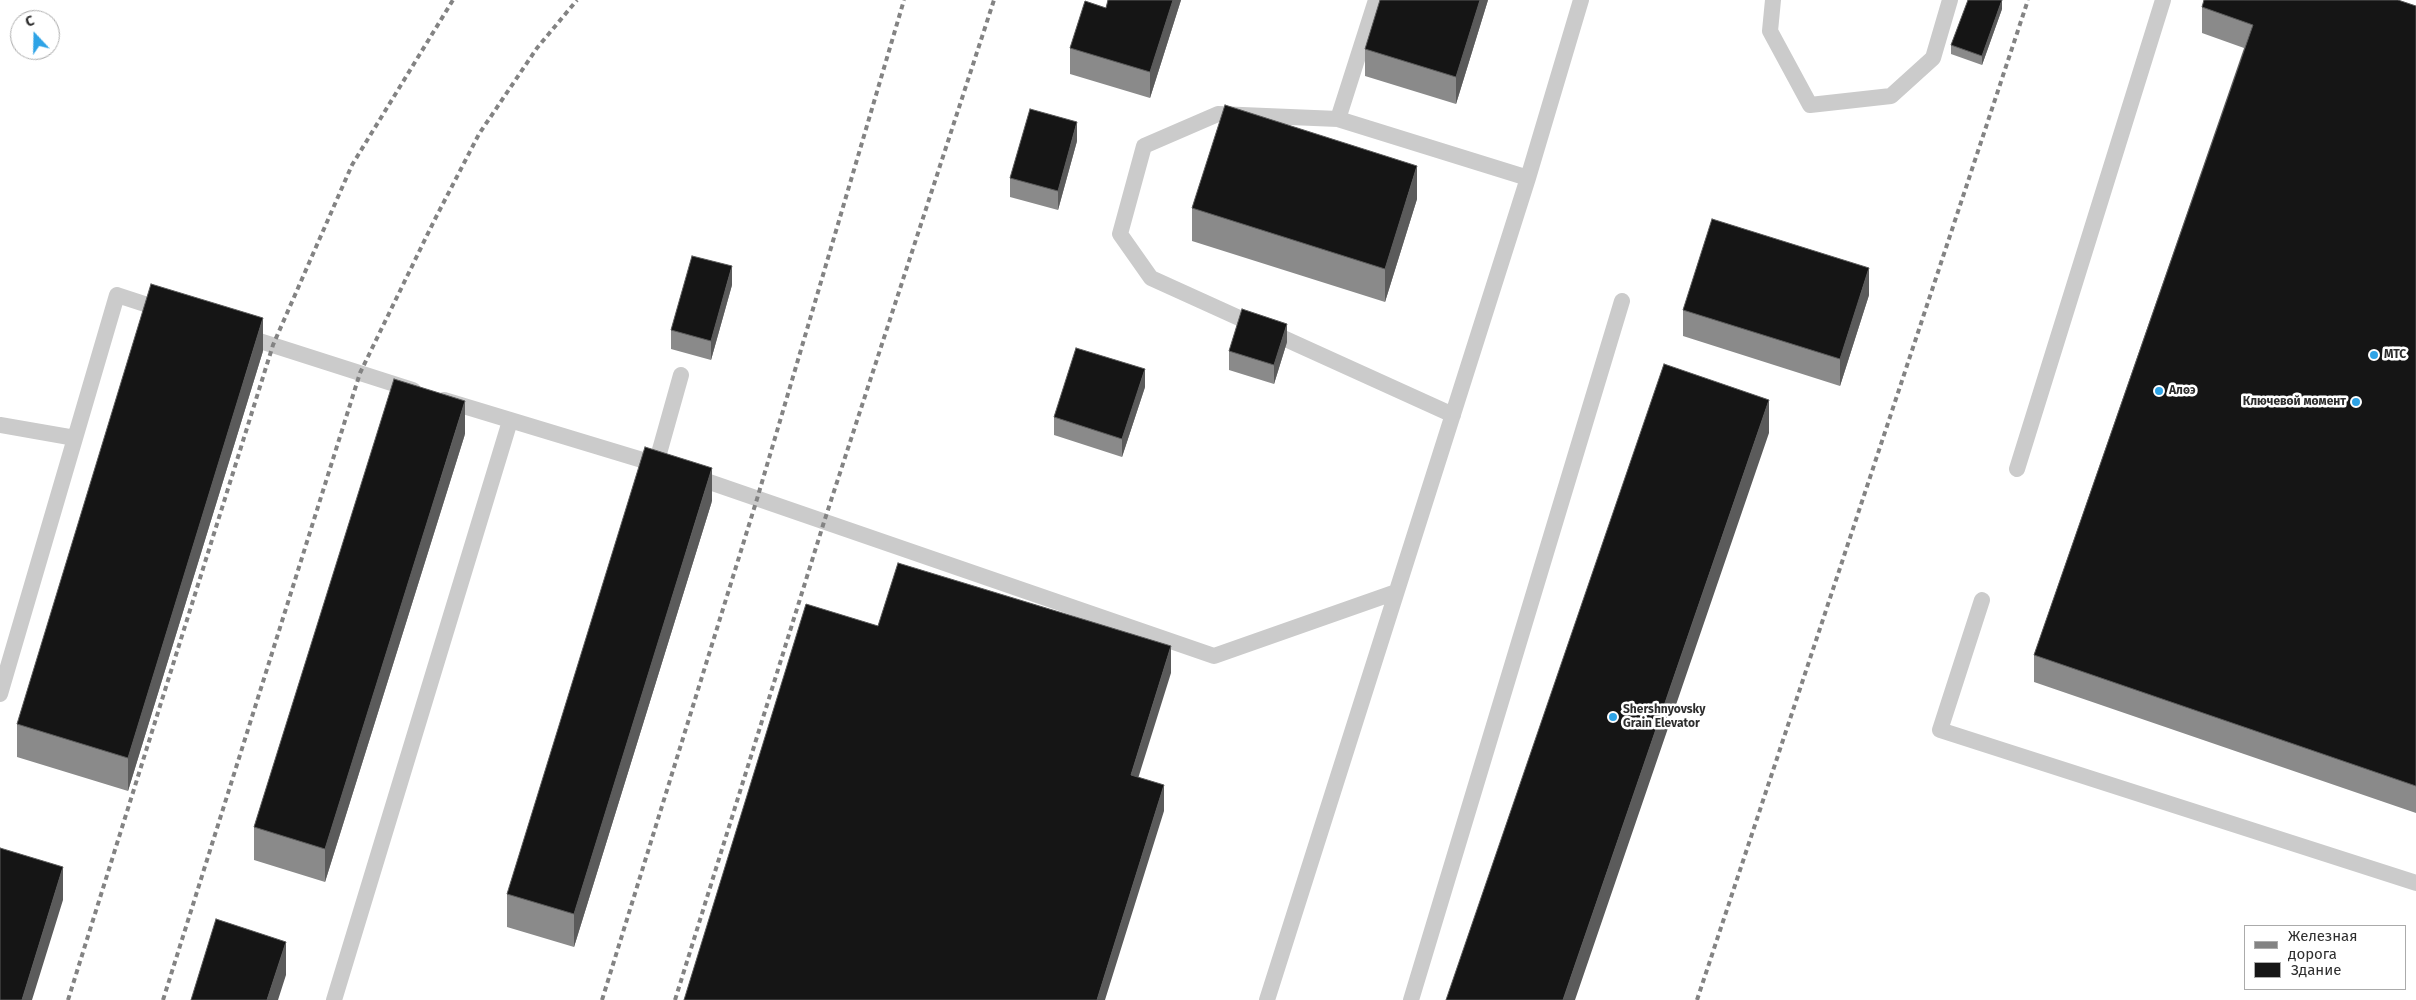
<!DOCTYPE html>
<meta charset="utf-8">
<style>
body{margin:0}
#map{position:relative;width:2416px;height:1000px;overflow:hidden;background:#fff;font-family:"Fira Sans",sans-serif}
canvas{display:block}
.legend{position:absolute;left:2244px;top:925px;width:162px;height:65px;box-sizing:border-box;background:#fff;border:1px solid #ababab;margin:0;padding:6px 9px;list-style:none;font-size:15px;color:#2e2e2e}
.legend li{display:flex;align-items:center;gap:10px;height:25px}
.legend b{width:25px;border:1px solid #ababab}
.north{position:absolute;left:10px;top:10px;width:50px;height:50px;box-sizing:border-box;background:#fff;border:1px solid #ababab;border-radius:50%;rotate:339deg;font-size:14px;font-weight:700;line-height:20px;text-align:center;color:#2e2e2e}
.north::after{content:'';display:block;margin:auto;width:18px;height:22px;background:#2ea3e6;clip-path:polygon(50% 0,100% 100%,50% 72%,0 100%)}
</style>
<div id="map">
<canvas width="2416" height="1000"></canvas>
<ul class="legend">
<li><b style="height:6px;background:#838383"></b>Железная дорога</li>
<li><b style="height:14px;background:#151515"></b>Здание</li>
</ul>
<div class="north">С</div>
</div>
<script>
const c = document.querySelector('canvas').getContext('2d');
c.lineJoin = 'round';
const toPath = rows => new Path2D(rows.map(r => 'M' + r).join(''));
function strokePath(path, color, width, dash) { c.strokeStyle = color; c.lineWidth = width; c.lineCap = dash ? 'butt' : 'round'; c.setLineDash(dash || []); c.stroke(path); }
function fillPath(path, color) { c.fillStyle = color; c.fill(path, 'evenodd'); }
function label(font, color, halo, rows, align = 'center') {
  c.font = font + ' "Fira Sans",sans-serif'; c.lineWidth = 5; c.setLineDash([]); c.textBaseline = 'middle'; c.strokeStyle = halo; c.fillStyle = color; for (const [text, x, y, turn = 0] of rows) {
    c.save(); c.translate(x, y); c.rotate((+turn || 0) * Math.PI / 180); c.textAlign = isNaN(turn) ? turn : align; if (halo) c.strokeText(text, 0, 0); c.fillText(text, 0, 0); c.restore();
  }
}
const lane = toPath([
 [1773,0,1770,31,1810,105,1891,96,1933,58,1950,0],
 [1338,119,1376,0],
 [241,335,413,390],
 [444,400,662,466],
 [1453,415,1151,278,1120,234,1144,146,1218,114,1338,119,1528,178],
 [0,425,75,438],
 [656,464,681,375],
 [2017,469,2163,0],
 [692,476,1214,656,1396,592],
 [1982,600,1940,730,2416,883],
 [0,694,117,295,166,311],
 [334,1000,510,421],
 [1267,1000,1528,178,1581,0],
 [1411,1000,1622,301]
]);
const rail = toPath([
 [68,1000,273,345,352,165,453,0],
 [163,1000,360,373,434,221,479,134,537,48,577,0],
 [602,1000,757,499,904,0],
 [675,1000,824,522,994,0],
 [1697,1000,2028,0]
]);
const wall = toPath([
 [1108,0,1181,0,1150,98,1070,74,1070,48,1106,8],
 [1488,0,1456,104,1365,76,1365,49],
 [2416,6,2416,813,2034,682,2034,655,2244,48,2202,33,2202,7],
 [2002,9,1982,65,1951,54,1951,45],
 [1077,141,1058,210,1010,197,1010,178],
 [1417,199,1385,302,1192,241,1192,208],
 [732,285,711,360,671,349,671,330],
 [1869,295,1840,386,1683,336,1683,310],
 [1287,342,1274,384,1229,370,1229,351],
 [263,351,128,791,17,757,17,724],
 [1145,387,1122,457,1054,435,1054,417],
 [465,434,325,882,254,860,254,827],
 [712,501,574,947,507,927,507,894]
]);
const shadedWall = toPath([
 [1173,0,1181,0,1150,98,1150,72],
 [1480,0,1488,0,1456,104,1456,77],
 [2002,0,2002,9,1982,65,1982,56],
 [1077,122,1077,141,1058,210,1058,191],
 [1417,166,1417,199,1385,302,1385,269],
 [732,266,732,285,711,360,711,341],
 [1869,268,1869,295,1840,386,1840,359],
 [263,318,263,351,128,791,128,758],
 [1287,324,1287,342,1274,384,1274,365],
 [1145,369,1145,387,1122,457,1122,439],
 [1769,400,1769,433,1575,1000,1563,1000],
 [465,401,465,434,325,882,325,849],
 [712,468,712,501,574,947,574,914],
 [1171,646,1171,673,1131,801,1131,775],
 [1164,785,1164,811,1105,1000,1097,1000],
 [63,867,63,900,32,1000,22,1000],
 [286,942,286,975,278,1000,267,1000]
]);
const building = toPath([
 [1108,0,1173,0,1150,72,1070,48,1085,1,1106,8,1108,0],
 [1380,0,1480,0,1456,77,1365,49,1380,0],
 [1968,0,2002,0,1982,56,1951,45,1968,0],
 [2204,0,2398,0,2416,6,2416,786,2034,655,2253,25,2202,7,2204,0],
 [1225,105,1417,166,1385,269,1192,208,1225,105],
 [1030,109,1077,122,1058,191,1010,178,1030,109],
 [1712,219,1869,268,1840,359,1683,310,1712,219],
 [692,256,732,266,711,341,671,330,692,256],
 [151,284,263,318,128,758,17,724,151,284],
 [1242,309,1287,324,1274,365,1229,351,1242,309],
 [1076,348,1145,369,1122,439,1054,417,1076,348],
 [1664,364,1769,400,1563,1000,1446,1000,1664,364],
 [394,379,465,401,325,849,254,827,394,379],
 [645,447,712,468,574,914,507,894,645,447],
 [898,563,1171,646,1131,775,1164,785,1097,1000,684,1000,806,604,878,626,898,563],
 [0,848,63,867,22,1000,0,1000,0,848],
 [216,919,286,942,267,1000,191,1000,216,919]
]);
const markers = [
 [2374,355,5,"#2ea3e6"],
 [2159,391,5,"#2ea3e6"],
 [2356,402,5,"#2ea3e6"],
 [1613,717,5,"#2ea3e6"]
];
const poiNames = [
 ["МТС",2384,355],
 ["Алоэ",2169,391],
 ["Ключевой момент",2346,402,"right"],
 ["Shershnyovsky",1623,710],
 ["Grain Elevator",1623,724]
];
strokePath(lane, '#cbcbcb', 16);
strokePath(rail, '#838383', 4, [5, 4]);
fillPath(wall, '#8a8a8a');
fillPath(shadedWall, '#5b5b5b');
fillPath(building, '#151515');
strokePath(building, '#5b5b5b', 1);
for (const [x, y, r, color] of markers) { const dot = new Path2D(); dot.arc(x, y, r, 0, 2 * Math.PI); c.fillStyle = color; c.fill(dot); strokePath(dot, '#fff', 2); }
label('bold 12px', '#2e2e2e', '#fff', poiNames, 'left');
</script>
